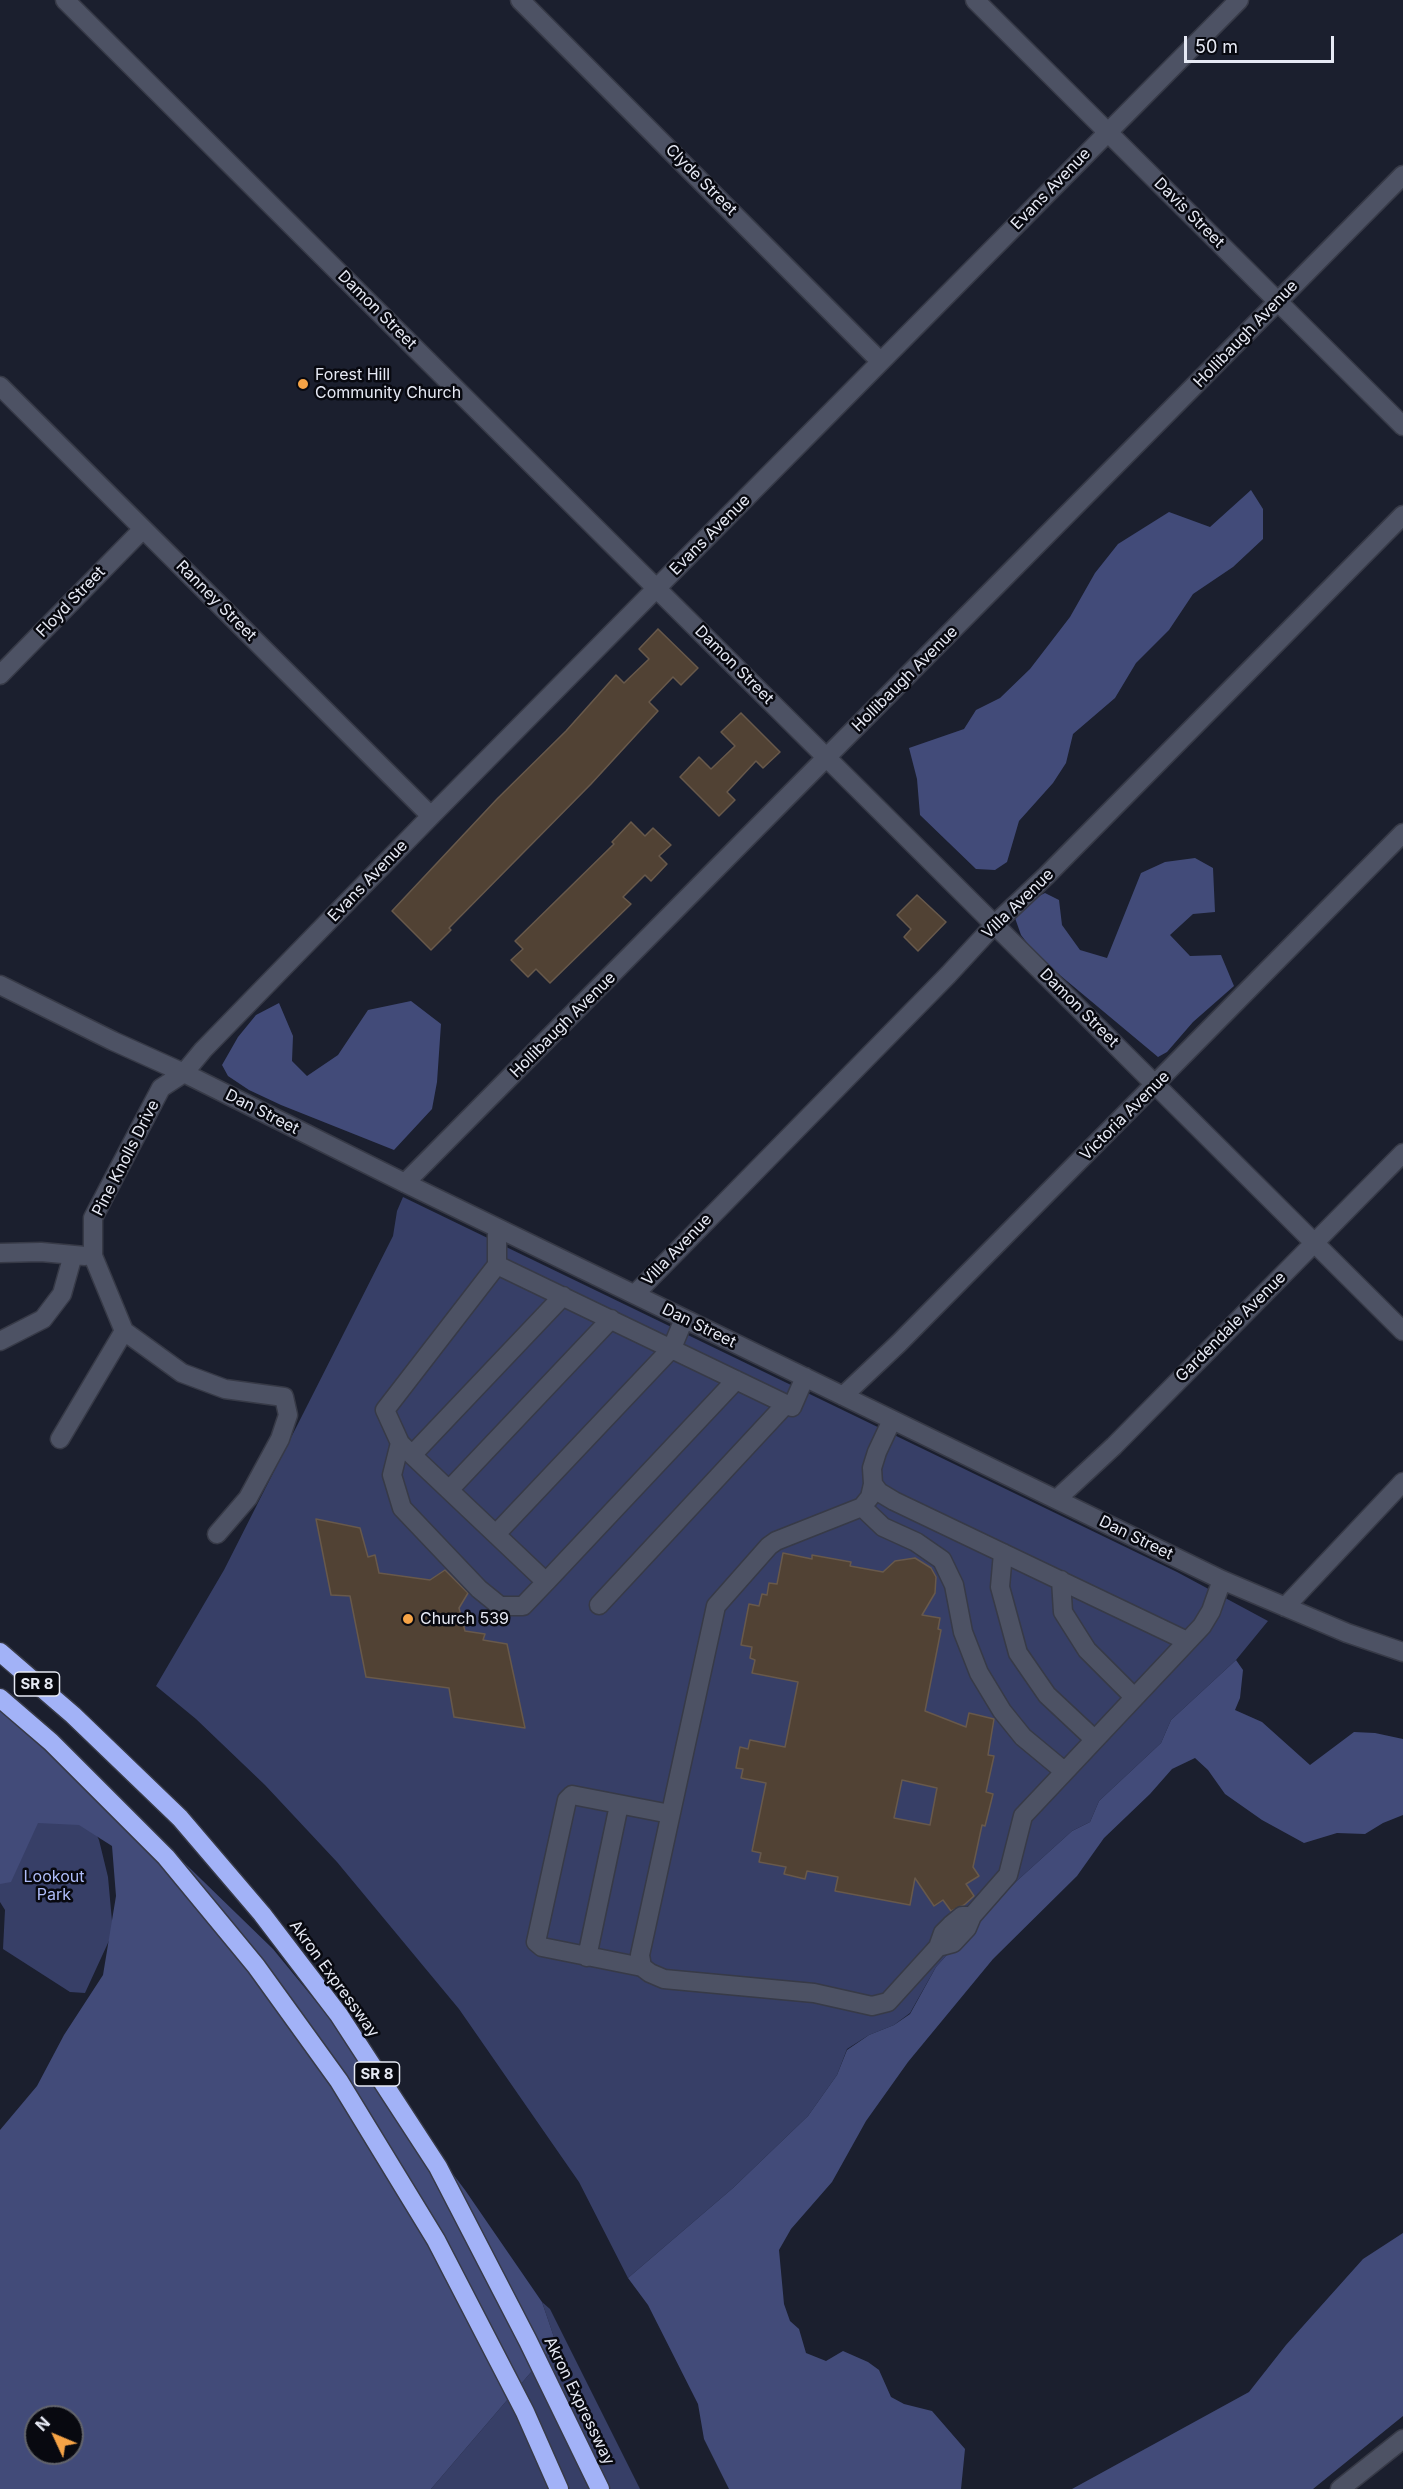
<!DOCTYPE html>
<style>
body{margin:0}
#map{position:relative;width:1403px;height:2489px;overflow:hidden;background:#1b1f2e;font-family:Inter,sans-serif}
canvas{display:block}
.north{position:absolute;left:24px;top:2405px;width:60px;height:60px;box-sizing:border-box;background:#080910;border:2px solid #61636b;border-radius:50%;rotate:314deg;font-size:16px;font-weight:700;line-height:24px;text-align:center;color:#e6e9f4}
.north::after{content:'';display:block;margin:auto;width:21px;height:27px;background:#f5a346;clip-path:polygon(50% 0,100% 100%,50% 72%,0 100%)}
.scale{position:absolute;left:1184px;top:36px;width:150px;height:27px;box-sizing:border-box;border:3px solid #e6e9f4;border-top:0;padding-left:8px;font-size:18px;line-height:21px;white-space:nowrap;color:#e6e9f4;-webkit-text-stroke:4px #080910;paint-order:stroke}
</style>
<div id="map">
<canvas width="1403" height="2489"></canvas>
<div class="north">N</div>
<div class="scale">50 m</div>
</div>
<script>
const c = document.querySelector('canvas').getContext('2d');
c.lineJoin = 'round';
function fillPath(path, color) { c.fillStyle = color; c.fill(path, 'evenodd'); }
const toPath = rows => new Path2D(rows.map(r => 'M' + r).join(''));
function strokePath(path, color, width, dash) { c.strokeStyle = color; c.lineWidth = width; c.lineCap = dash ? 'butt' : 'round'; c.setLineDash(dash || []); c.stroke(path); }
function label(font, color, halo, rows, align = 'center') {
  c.font = font + ' Inter,sans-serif'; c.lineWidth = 5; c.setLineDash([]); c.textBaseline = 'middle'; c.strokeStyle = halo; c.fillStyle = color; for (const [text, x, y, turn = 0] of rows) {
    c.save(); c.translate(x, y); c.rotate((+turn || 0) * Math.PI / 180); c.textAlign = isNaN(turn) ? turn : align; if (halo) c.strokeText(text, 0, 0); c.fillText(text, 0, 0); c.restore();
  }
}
const green = toPath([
 [403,1197,1177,1572,1268,1621,1236,1660,1171,1720,1161,1743,1099,1801,1090,1822,1072,1831,998,1898,936,1967,910,2013,894,2025,869,2035,847,2049,837,2075,808,2116,733,2188,628,2278,579,2182,459,2009,337,1862,265,1785,196,1719,156,1686,224,1570,393,1236,397,1211],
 [86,1812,99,1840,108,1877,113,1932,85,1993,70,1992,3,1949,5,1910,0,1902,0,1839,8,1827],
 [542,2302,550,2309,640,2489,431,2489,556,2343]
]);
const forest = toPath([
 [1251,490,1263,509,1263,539,1233,567,1193,594,1169,630,1136,663,1115,698,1073,734,1066,763,1053,783,1019,821,1007,862,995,870,976,869,920,815,917,779,909,748,964,729,976,710,1000,698,1030,669,1070,617,1095,573,1118,544,1169,512,1210,527],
 [1195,858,1213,868,1215,912,1193,914,1170,935,1190,956,1221,955,1234,986,1193,1022,1167,1052,1158,1057,1037,956,1021,935,1015,918,1029,901,1045,893,1059,900,1062,925,1080,950,1107,958,1141,873,1165,862],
 [411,1001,441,1024,437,1082,432,1109,394,1150,281,1105,249,1090,228,1076,222,1065,238,1037,256,1015,279,1003,293,1036,292,1061,307,1076,338,1055,368,1010],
 [1236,1660,1243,1670,1240,1698,1235,1710,1262,1722,1310,1765,1354,1732,1375,1733,1403,1739,1403,1815,1383,1823,1365,1834,1337,1833,1304,1843,1262,1820,1225,1794,1208,1770,1195,1758,1172,1769,1150,1794,1104,1838,1077,1876,993,1959,908,2062,866,2121,832,2182,791,2229,779,2250,784,2304,790,2321,799,2329,806,2353,826,2361,843,2351,868,2362,879,2370,891,2397,904,2404,932,2411,965,2449,961,2489,729,2489,704,2439,698,2404,648,2305,628,2278,733,2188,808,2116,837,2075,847,2050,869,2035,894,2025,910,2014,936,1967,998,1898,1072,1831,1090,1822,1099,1801,1161,1743,1171,1720],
 [0,1695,117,1794,167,1846,273,1949,400,2104,465,2190,542,2302,556,2343,431,2489,0,2489,0,2130,37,2086,64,2035,103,1975,116,1896,112,1846,79,1825,38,1823,11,1882,0,1884],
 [36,2417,72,2417,72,2453,36,2453],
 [1403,2233,1403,2416,1313,2489,1072,2489,1249,2392,1286,2345,1363,2259]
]);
const building = toPath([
 [658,629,698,668,681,685,673,677,649,702,658,711,591,784,449,928,451,930,431,950,392,911,497,799,566,731,616,675,624,683,649,659,639,649,658,629],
 [741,713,780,752,763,768,756,761,727,792,735,800,719,816,680,777,699,757,711,769,735,746,721,732,741,713],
 [631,822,645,836,653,828,671,845,659,856,667,864,651,881,645,875,623,897,631,904,550,983,536,969,528,977,511,960,523,949,515,941,614,844,612,842,631,822],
 [917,895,946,922,918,951,904,937,911,929,897,915,917,895],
 [316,1519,360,1528,368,1557,375,1555,379,1573,430,1580,445,1570,468,1593,459,1608,465,1631,485,1634,483,1640,507,1644,525,1728,454,1717,449,1688,366,1677,350,1596,331,1595,316,1519],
 [783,1553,812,1559,812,1555,851,1562,850,1566,883,1572,895,1561,915,1558,931,1568,936,1577,935,1593,922,1615,940,1618,938,1629,941,1630,925,1711,966,1727,969,1713,994,1719,988,1755,994,1756,986,1792,993,1794,985,1826,982,1825,973,1867,979,1876,966,1884,974,1896,964,1905,951,1911,943,1900,934,1906,915,1878,910,1905,835,1891,838,1877,807,1871,805,1879,784,1874,786,1867,759,1862,761,1853,752,1851,766,1783,741,1778,743,1769,736,1768,740,1747,748,1749,750,1740,785,1747,798,1682,752,1673,755,1660,750,1658,752,1647,741,1645,749,1604,759,1606,762,1594,767,1595,769,1583,777,1584,783,1553],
 [902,1780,937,1788,930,1825,894,1818,902,1780]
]);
const minor = toPath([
 [65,0,1403,1331],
 [520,0,880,361],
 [975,0,1403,426],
 [0,386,431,816],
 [0,675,142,530],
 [0,985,113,1041,184,1073,405,1183,1222,1580,1347,1633,1403,1652],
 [405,1183,1403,175],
 [497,1228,497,1265,792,1407,805,1377],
 [0,1253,41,1252,85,1256],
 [497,1265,385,1410,400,1443,412,1455,546,1582,736,1380],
 [635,1294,948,975,996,923,1046,876,1403,515],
 [0,1341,43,1319,62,1294,73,1255],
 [843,1396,899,1343,1403,833],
 [892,1420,877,1452,872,1468,873,1484,870,1497,862,1507,776,1541,769,1546,716,1606,640,1955,642,1967,650,1973,664,1979,814,1993,872,2006,888,2002,938,1947],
 [60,1439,124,1331],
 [400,1443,392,1475,402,1508,479,1589,500,1606,523,1606,546,1582],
 [412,1455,563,1296],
 [873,1484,879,1492,894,1501,1187,1641],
 [449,1490,611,1319],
 [1057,1499,1114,1446,1403,1153],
 [862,1507,883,1527,916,1542,942,1560,954,1585,963,1632,979,1673,1002,1711,1023,1737,1064,1771],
 [217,1534,248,1498,280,1439,288,1415,284,1397,225,1389,182,1373,124,1331,93,1256,93,1218,161,1088,184,1073,203,1050,431,816,1239,0],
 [496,1534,672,1348,684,1319],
 [1003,1553,1000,1587,1018,1653,1047,1695,1094,1739],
 [1061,1580,1063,1612,1087,1650,1134,1697],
 [599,1605,786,1404],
 [1285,1607,1403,1482],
 [972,1916,962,1916,951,1925,943,1933,938,1947,953,1943,967,1928,972,1916,1008,1875,1023,1816,1202,1626,1211,1611,1222,1580],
 [587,1957,619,1805],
 [642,1967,542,1947,536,1942,567,1800,572,1795,670,1814],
 [1340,2489,1403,2439]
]);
const highway = toPath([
 [0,1652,73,1715,180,1818,262,1914,339,2015,438,2167,528,2341,600,2489],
 [0,1698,51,1742,166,1857,256,1966,339,2081,436,2240,525,2412,559,2489]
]);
const markers = [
 [303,384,6,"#f5a346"],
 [408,1619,6,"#f5a346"]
];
const shields = [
 [37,1684,45],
 [377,2074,45]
];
const shieldNames = [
 ["SR 8",37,1684],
 ["SR 8",377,2074]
];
const streetNames = [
 ["Clyde Street",701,180,45],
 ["Evans Avenue",1051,189,-46],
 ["Davis Street",1189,213,45],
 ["Damon Street",377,310,45],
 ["Hollibaugh Avenue",1246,334,-46],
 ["Evans Avenue",710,535,-45],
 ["Ranney Street",216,601,45],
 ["Floyd Street",71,602,-46],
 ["Damon Street",734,665,45],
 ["Hollibaugh Avenue",905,679,-45],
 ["Evans Avenue",368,881,-46],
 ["Villa Avenue",1018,904,-44],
 ["Damon Street",1079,1008,45],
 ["Hollibaugh Avenue",563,1025,-45],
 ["Dan Street",262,1112,27],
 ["Victoria Avenue",1125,1116,-45],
 ["Pine Knolls Drive",126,1158,-63],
 ["Villa Avenue",677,1250,-46],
 ["Dan Street",699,1326,26],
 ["Gardendale Avenue",1231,1327,-45],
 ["Dan Street",1136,1538,26],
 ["Akron Expressway",334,1979,54],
 ["Akron Expressway",579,2401,64]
];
const poiNames = [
 ["Forest Hill",315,375],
 ["Community Church",315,393],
 ["Church 539",420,1619]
];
const parkNames = [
 ["Lookout",54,1877],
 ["Park",54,1895]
];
fillPath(green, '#373f67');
fillPath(forest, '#424b79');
fillPath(building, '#514234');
strokePath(building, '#68594b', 1.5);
strokePath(minor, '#373a47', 21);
strokePath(highway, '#373a47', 21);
strokePath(minor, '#4d5264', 18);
strokePath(highway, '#a2b2f7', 18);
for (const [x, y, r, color] of markers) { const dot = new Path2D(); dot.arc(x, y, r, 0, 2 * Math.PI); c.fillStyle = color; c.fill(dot); strokePath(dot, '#080910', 2); }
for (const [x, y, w] of shields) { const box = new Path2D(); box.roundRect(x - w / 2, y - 12, w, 24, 4.5); c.fillStyle = '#080910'; c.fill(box); strokePath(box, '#e6e9f4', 1.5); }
label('bold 15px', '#e6e9f4', null, shieldNames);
label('16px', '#e6e9f4', '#080910', streetNames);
label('16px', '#e6e9f4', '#080910', poiNames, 'left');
label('16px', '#afbdf9', '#080910', parkNames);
</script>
